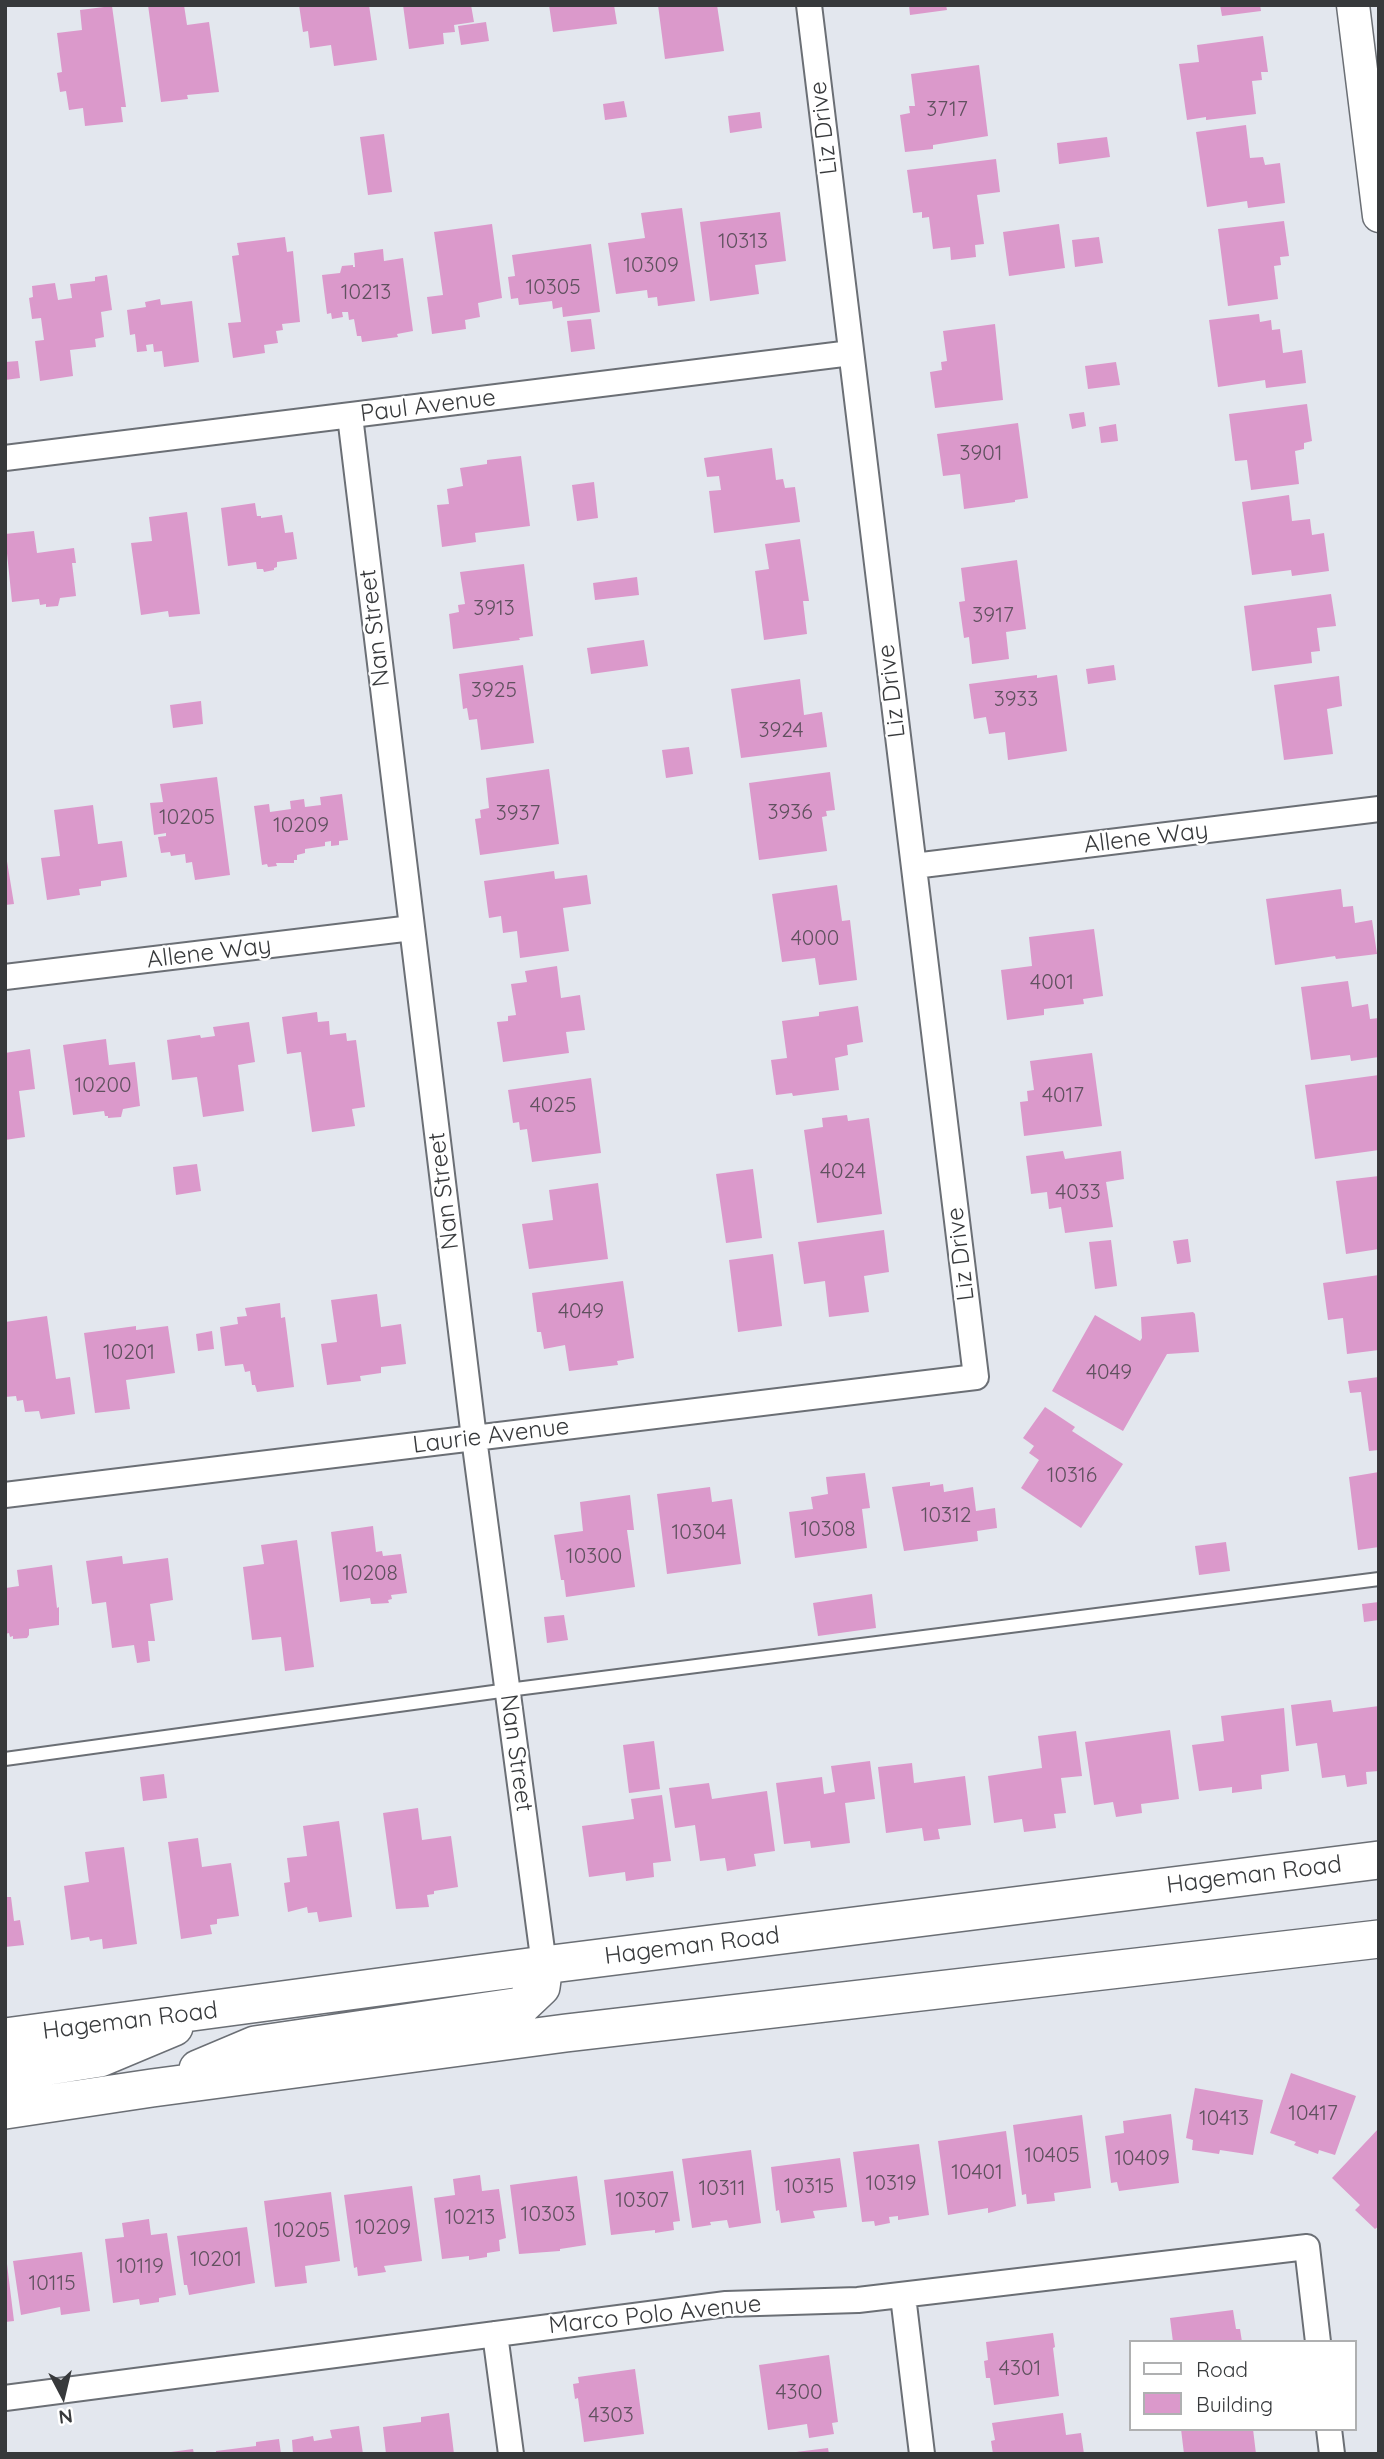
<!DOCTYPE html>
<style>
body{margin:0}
#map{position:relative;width:1384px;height:2459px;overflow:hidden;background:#e3e7ee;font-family:Quicksand,sans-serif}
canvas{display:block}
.frame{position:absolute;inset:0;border:7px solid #37393b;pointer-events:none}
.legend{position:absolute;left:1129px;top:2340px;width:228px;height:91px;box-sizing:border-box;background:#fff;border:2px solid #afb0b1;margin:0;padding:9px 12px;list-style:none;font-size:21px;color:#37393b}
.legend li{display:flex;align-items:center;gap:14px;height:35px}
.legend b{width:35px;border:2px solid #afb0b1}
.north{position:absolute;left:28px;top:2361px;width:70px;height:70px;-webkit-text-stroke:5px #fff;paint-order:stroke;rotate:173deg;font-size:19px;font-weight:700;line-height:28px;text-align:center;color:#37393b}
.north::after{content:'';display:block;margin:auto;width:24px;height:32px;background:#37393b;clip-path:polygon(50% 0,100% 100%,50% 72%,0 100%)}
</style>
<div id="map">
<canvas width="1384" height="2459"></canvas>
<div class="frame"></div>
<ul class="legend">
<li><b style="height:9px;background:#fff"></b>Road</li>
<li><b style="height:19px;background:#db99cb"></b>Building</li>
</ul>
<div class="north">N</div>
</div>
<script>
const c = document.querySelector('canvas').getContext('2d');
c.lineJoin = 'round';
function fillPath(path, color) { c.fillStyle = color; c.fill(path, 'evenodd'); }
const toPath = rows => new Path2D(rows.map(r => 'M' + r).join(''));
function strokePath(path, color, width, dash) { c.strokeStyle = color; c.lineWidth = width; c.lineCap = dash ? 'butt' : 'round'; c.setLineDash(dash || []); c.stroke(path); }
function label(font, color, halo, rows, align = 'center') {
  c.font = font + ' Quicksand,sans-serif'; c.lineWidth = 5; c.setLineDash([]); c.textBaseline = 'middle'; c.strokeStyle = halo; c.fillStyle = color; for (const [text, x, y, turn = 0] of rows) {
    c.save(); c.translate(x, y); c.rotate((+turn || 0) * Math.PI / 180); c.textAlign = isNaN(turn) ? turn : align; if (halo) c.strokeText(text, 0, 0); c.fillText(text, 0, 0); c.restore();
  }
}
const building = toPath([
 [148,5,184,5,187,25,209,22,219,92,187,95,188,99,161,102],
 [299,5,369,5,377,60,334,66,331,45,310,48,308,31,303,32],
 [403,5,471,5,474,22,454,25,455,32,443,33,444,44,409,49],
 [549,5,614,5,617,24,553,32],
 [658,5,717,5,724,51,665,59],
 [909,5,946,5,947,10,910,15],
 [1220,5,1260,5,1261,11,1222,16],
 [112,6,126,107,121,107,123,122,85,126,83,108,69,110,66,91,60,92,57,73,62,72,57,33,82,30,80,10],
 [486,22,489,41,461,45,458,26],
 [1263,36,1268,72,1261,72,1262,80,1252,81,1256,114,1206,120,1206,117,1187,120,1179,64,1199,62,1197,45],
 [979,65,988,136,933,145,933,149,905,152,900,115,910,113,909,106,915,106,911,74],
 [624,101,627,117,605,120,603,104],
 [760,112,762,128,730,133,728,116],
 [1246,125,1250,158,1263,157,1265,165,1280,163,1285,203,1248,208,1247,201,1207,207,1196,132],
 [384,134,392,192,368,195,360,137],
 [1107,137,1110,157,1059,164,1057,143],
 [996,159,1000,192,977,195,984,244,975,245,976,257,951,260,950,247,933,249,929,217,922,218,922,212,913,213,907,170],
 [682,208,695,301,658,306,657,297,648,298,647,290,616,294,608,243,645,238,641,213],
 [780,212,786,261,755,265,759,294,710,301,700,222],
 [1284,221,1289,256,1280,257,1281,265,1274,266,1278,299,1228,306,1218,229],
 [492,224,502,298,478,303,480,317,465,320,466,329,432,334,427,297,443,295,434,232],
 [1059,224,1065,268,1009,276,1003,232],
 [285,237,287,252,293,251,300,322,282,324,283,330,276,331,278,343,264,345,265,353,233,358,228,323,241,322,232,256,239,255,237,243],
 [1099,237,1103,263,1075,267,1072,240],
 [591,244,600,312,563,317,562,307,553,309,552,301,519,305,518,298,511,299,508,277,515,276,512,255],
 [383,249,384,261,403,258,413,331,397,334,398,337,362,342,361,336,357,336,354,319,349,320,348,312,342,312,343,317,332,319,331,313,327,314,322,275,340,273,342,266,353,265,353,267,355,267,354,253],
 [107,275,112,310,101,312,104,337,95,339,96,347,70,350,73,376,40,381,35,341,44,340,41,318,32,319,29,298,33,297,32,286,55,283,58,300,72,298,70,284,95,281,95,277],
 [160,299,161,305,192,301,199,362,164,367,162,351,154,352,153,344,146,345,147,351,137,352,135,334,130,335,127,310,146,307,145,302],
 [1259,314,1260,322,1271,320,1272,330,1280,329,1283,353,1302,350,1306,383,1266,388,1265,380,1218,387,1209,320],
 [591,319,595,349,571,352,567,321],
 [995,324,1003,400,935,408,930,372,942,370,941,362,947,361,943,331],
 [18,361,20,378,5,380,5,362],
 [1116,362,1120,385,1088,389,1085,366],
 [1307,404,1312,441,1304,443,1304,449,1295,451,1299,484,1251,490,1247,460,1235,461,1229,414],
 [1084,412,1086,426,1072,429,1069,414],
 [1018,423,1028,498,1015,500,1015,502,964,509,960,474,943,476,937,434],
 [1116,424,1118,441,1101,443,1099,427],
 [772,448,776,480,783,479,785,488,795,487,800,522,714,533,709,491,721,490,719,476,707,477,704,458],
 [521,456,530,526,475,533,476,542,442,547,437,505,449,504,447,489,463,486,460,468,487,464,487,460],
 [594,482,598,518,577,521,572,485],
 [1289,495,1292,521,1310,519,1312,535,1324,533,1329,571,1292,576,1291,570,1252,575,1242,502],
 [255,503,257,516,261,516,261,518,282,515,285,533,293,532,297,559,277,562,277,567,274,568,274,570,264,572,263,569,257,569,256,562,228,566,221,508],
 [187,512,200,614,169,617,168,611,141,615,131,543,152,541,149,517],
 [34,531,37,553,74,548,76,563,72,563,76,596,60,598,58,606,46,607,46,604,40,605,39,599,12,602,5,534],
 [800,539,809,601,803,601,807,634,764,640,755,571,769,569,765,544],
 [1017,560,1026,629,1006,632,1009,659,972,664,969,637,964,638,959,602,965,601,961,568],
 [524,564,533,636,519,638,520,640,453,649,449,614,459,612,458,605,465,604,460,572],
 [637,577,639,595,595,600,593,583],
 [1331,594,1336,626,1317,628,1320,651,1311,652,1312,663,1252,671,1244,606],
 [644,640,648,666,591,674,587,648],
 [523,665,534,743,481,750,477,719,469,720,467,708,463,709,459,674],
 [1114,665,1116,680,1088,684,1086,669],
 [1037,675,1037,678,1057,675,1067,751,1008,760,1005,732,989,734,986,717,974,719,969,684],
 [1339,676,1342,706,1327,709,1333,754,1284,760,1274,685],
 [800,679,804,715,822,712,827,747,741,758,731,689],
 [201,701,203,724,173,728,170,705],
 [689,747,693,774,666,778,662,750],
 [549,769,559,844,480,855,475,819,481,818,480,810,489,808,486,778],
 [830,772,835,810,826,811,827,816,822,817,827,851,759,860,749,783],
 [217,777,230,875,195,880,192,862,186,863,185,854,171,856,170,852,161,853,158,837,166,836,166,833,154,835,150,803,163,802,160,784],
 [342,794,348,840,339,841,339,845,331,846,331,841,325,842,325,846,305,849,305,853,297,855,297,860,294,860,294,863,276,863,277,866,268,867,267,864,262,865,254,806,269,804,270,812,291,809,290,801,304,799,305,807,321,805,320,797],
 [93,805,98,844,122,841,127,877,101,881,101,886,79,889,80,895,47,900,41,858,60,856,54,810],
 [5,849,14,904,5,905],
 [554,871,555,879,587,875,591,904,563,908,569,951,520,958,517,931,503,933,501,916,489,918,484,881],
 [837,885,842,921,850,920,857,980,819,985,815,958,782,962,772,894],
 [1341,889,1343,907,1353,906,1355,923,1372,920,1377,954,1336,959,1335,956,1275,965,1266,899],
 [1094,929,1103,996,1083,999,1084,1004,1044,1009,1044,1015,1007,1020,1001,970,1032,966,1029,937],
 [557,966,561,998,580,995,585,1030,566,1032,569,1053,503,1062,497,1022,508,1021,508,1016,516,1015,511,984,527,982,525,971],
 [1348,981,1352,1007,1368,1004,1370,1019,1379,1018,1379,1057,1351,1061,1350,1055,1311,1060,1301,987],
 [858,1006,863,1042,847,1045,848,1055,835,1058,839,1090,793,1096,792,1093,776,1095,771,1060,787,1058,782,1021,819,1016,819,1012],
 [317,1012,318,1022,329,1021,330,1035,346,1033,347,1041,356,1040,365,1107,352,1109,355,1126,312,1132,301,1052,287,1054,282,1017],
 [249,1022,255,1062,238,1065,244,1111,203,1117,197,1077,172,1080,167,1040,200,1035,201,1038,215,1036,213,1027],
 [106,1039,109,1065,135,1062,140,1106,123,1109,121,1117,108,1118,108,1116,105,1116,104,1111,73,1115,63,1045],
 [30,1049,35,1089,19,1091,25,1137,5,1140,5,1053],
 [1092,1053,1102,1126,1024,1136,1020,1102,1028,1101,1027,1091,1034,1090,1030,1061],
 [1379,1075,1379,1150,1315,1159,1305,1085],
 [591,1078,601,1153,532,1162,527,1129,520,1130,519,1122,513,1123,508,1090],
 [847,1115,848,1121,869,1118,882,1214,817,1223,804,1130,823,1127,822,1118],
 [1063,1151,1065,1159,1121,1151,1124,1179,1106,1182,1113,1227,1065,1233,1061,1207,1049,1209,1047,1192,1031,1194,1026,1156],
 [197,1164,201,1191,176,1195,173,1167],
 [753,1169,762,1238,726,1243,716,1174],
 [1379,1176,1379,1249,1346,1254,1336,1181],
 [598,1183,608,1259,529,1269,522,1224,553,1220,549,1190],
 [884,1230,889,1272,864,1276,869,1312,829,1317,825,1281,804,1284,798,1242],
 [1188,1239,1191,1262,1177,1264,1173,1241],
 [1111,1240,1117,1286,1095,1289,1089,1242],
 [773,1254,782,1326,738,1332,729,1260],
 [1379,1275,1379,1350,1347,1354,1343,1318,1328,1320,1323,1283],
 [623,1281,634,1358,617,1361,618,1365,569,1371,565,1345,544,1349,541,1332,537,1332,532,1293],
 [377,1294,381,1327,401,1324,406,1364,381,1367,381,1373,360,1376,361,1381,327,1385,321,1344,337,1342,331,1300],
 [280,1303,281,1318,285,1317,294,1387,257,1392,255,1385,252,1385,250,1371,245,1372,243,1364,225,1366,220,1327,238,1324,237,1317,247,1316,245,1308],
 [1193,1312,1195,1314,1199,1352,1167,1354,1123,1431,1052,1391,1095,1315,1140,1341,1142,1338,1141,1317],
 [47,1316,56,1379,70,1377,75,1414,41,1419,39,1411,25,1412,23,1400,17,1401,16,1396,5,1397,5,1322],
 [136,1326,136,1330,168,1326,175,1373,126,1380,130,1409,95,1413,84,1333],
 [212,1331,214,1349,198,1351,196,1334],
 [1379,1377,1379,1450,1369,1451,1361,1392,1350,1393,1348,1381],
 [1045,1407,1075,1427,1072,1431,1123,1464,1081,1528,1021,1488,1039,1460,1029,1453,1034,1446,1023,1438],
 [1379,1472,1379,1547,1358,1550,1349,1477],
 [865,1473,870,1508,862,1509,867,1548,795,1558,789,1512,813,1509,811,1497,828,1494,826,1477],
 [930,1482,930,1486,943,1484,944,1492,973,1487,976,1511,995,1508,997,1528,977,1531,978,1541,904,1551,892,1487],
 [710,1487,712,1502,732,1499,741,1564,667,1574,657,1494],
 [630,1495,634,1530,627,1530,635,1587,566,1597,564,1580,561,1580,554,1535,583,1531,580,1502],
 [373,1526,376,1552,382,1551,383,1556,401,1554,407,1593,391,1595,392,1599,388,1600,389,1603,373,1604,371,1604,370,1598,340,1602,331,1532],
 [297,1540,314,1667,285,1671,281,1637,252,1640,243,1567,264,1564,261,1545],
 [1226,1542,1230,1571,1199,1575,1195,1546],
 [122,1556,123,1564,168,1558,173,1600,150,1604,155,1641,148,1641,150,1661,137,1663,134,1645,112,1648,106,1602,92,1604,86,1561],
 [52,1565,57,1608,59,1607,59,1625,29,1629,29,1635,27,1638,13,1639,13,1636,10,1637,9,1633,5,1634,6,1588,19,1586,17,1570],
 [872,1594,876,1628,818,1636,813,1603],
 [1379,1602,1379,1620,1364,1622,1362,1604],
 [564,1615,568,1640,547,1643,544,1617],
 [1331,1700,1333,1712,1379,1706,1379,1771,1366,1772,1367,1784,1347,1787,1345,1775,1322,1778,1317,1743,1296,1746,1291,1705],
 [1284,1708,1289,1771,1261,1775,1262,1789,1232,1793,1232,1787,1199,1791,1192,1745,1224,1741,1221,1716],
 [1170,1730,1179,1799,1141,1804,1142,1813,1116,1817,1113,1802,1094,1805,1085,1742],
 [1076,1731,1082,1776,1061,1778,1066,1813,1054,1814,1056,1828,1024,1832,1022,1819,994,1823,988,1776,1042,1768,1038,1736],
 [654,1741,660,1789,629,1793,623,1745],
 [870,1761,875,1799,845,1803,850,1843,811,1848,810,1841,784,1844,776,1783,822,1777,824,1794,835,1792,831,1766],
 [912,1763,914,1783,965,1776,971,1825,938,1829,940,1839,924,1841,922,1828,886,1833,878,1767],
 [164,1774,167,1798,143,1801,140,1777],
 [709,1783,712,1799,767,1791,775,1851,754,1854,756,1866,727,1871,725,1858,700,1861,695,1825,675,1828,669,1788],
 [662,1795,671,1861,653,1863,654,1877,626,1881,625,1872,589,1877,582,1826,634,1819,631,1799],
 [418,1808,422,1840,451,1836,458,1887,434,1891,434,1894,427,1895,429,1907,396,1909,383,1813],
 [339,1821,352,1917,319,1922,317,1912,308,1913,307,1907,288,1912,284,1883,290,1882,287,1858,307,1856,303,1826],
 [198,1838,202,1867,231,1863,239,1916,217,1919,217,1924,210,1925,212,1934,181,1939,168,1842],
 [124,1847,137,1944,103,1949,102,1939,90,1941,89,1937,71,1940,64,1886,89,1882,85,1852],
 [5,1897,11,1897,14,1921,20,1920,24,1945,5,1947],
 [1291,2073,1356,2096,1335,2155,1319,2150,1318,2154,1294,2145,1296,2142,1270,2133],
 [1195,2088,1263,2100,1253,2155,1220,2150,1219,2154,1192,2150,1193,2140,1186,2138],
 [1171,2114,1179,2183,1119,2191,1117,2182,1111,2183,1105,2136,1124,2133,1123,2121],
 [1082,2115,1091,2188,1054,2193,1055,2201,1027,2204,1026,2194,1022,2195,1013,2125],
 [1379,2128,1379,2226,1375,2229,1355,2210,1360,2205,1332,2178],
 [1006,2131,1016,2206,988,2213,988,2208,948,2215,938,2141],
 [919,2144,929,2215,898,2220,898,2216,889,2217,890,2223,875,2226,874,2221,862,2222,853,2152],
 [751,2150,761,2223,729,2228,727,2220,710,2222,711,2225,692,2228,682,2159],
 [840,2158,847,2207,813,2211,815,2218,781,2223,779,2210,776,2211,771,2167],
 [673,2171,680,2221,673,2222,674,2230,655,2233,655,2230,611,2235,604,2180],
 [480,2175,482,2191,499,2189,506,2238,499,2240,500,2251,487,2253,487,2257,469,2260,469,2256,442,2259,434,2198,455,2195,453,2179],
 [577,2176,586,2245,560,2249,560,2251,519,2254,510,2185],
 [412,2186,422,2261,384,2266,386,2272,358,2276,357,2267,354,2268,344,2195],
 [331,2192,340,2261,305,2266,307,2283,275,2287,264,2201],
 [149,2219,151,2235,167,2233,176,2295,159,2298,159,2302,140,2305,139,2299,113,2303,105,2239,124,2237,122,2223],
 [247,2227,255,2283,189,2295,187,2285,184,2285,177,2236],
 [82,2252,90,2311,61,2315,60,2307,21,2315,13,2261],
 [7,2264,14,2321,5,2322,5,2265],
 [1233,2310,1236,2329,1240,2329,1242,2342,1173,2342,1170,2318],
 [1053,2333,1055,2347,1053,2348,1059,2396,994,2405,990,2378,986,2378,984,2361,988,2360,986,2342],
 [829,2355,838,2422,832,2423,834,2434,809,2438,807,2424,768,2430,759,2365],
 [635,2369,644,2434,584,2442,578,2398,575,2399,573,2384,579,2383,578,2377],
 [449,2413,454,2454,386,2454,383,2427,421,2422,421,2417],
 [1063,2413,1066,2435,1081,2433,1084,2454,993,2454,991,2441,995,2440,992,2423],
 [359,2426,363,2454,293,2454,292,2440,313,2436,314,2441,332,2438,330,2430],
 [1181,2429,1253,2429,1256,2454,1184,2454],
 [279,2439,281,2454,216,2454,216,2451,256,2446,256,2442],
 [828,2448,829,2454,796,2454,796,2452],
 [193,2449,194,2454,171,2454,171,2452]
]);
const service = toPath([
 [5,1759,508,1690,1379,1579]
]);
const minor = toPath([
 [350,416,474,1438,544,1965],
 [5,458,851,353],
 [914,866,1379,809],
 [5,977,412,928],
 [5,1495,976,1377,809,5],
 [903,2296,922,2454],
 [495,2334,511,2454],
 [5,2398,726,2304,858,2300,1307,2247,1318,2342],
 [1329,2429,1332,2454]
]);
const tertiary = toPath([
 [1353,5,1379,216]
]);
const secondary = toPath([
 [5,2037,544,1965,1379,1860],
 [198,2069,255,2045,521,2006,541,1987,544,1965],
 [5,2073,100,2058,174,2027],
 [5,2110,152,2088,566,2033,1379,1939]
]);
const numberNames = [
 ["3717",947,110],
 ["10313",743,242],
 ["10309",651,266],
 ["10305",553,288],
 ["10213",366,293],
 ["3901",981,454],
 ["3913",494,609],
 ["3917",993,616],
 ["3925",494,691],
 ["3933",1016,700],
 ["3924",781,731],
 ["3936",790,813],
 ["3937",518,814],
 ["10205",187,818],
 ["10209",301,826],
 ["4000",815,939],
 ["4001",1052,983],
 ["10200",103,1086],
 ["4017",1063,1096],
 ["4025",553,1106],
 ["4024",843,1172],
 ["4033",1078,1193],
 ["4049",581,1312],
 ["10201",129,1353],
 ["4049",1109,1373],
 ["10316",1072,1476],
 ["10312",946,1516],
 ["10308",828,1530],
 ["10304",699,1533],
 ["10300",594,1557],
 ["10208",370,1574],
 ["10417",1313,2114],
 ["10413",1224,2119],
 ["10405",1052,2156],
 ["10409",1142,2159],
 ["10401",977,2173],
 ["10319",891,2184],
 ["10315",809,2187],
 ["10311",722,2189],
 ["10307",642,2201],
 ["10303",548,2215],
 ["10213",470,2218],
 ["10209",383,2228],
 ["10205",302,2231],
 ["10201",216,2260],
 ["10119",140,2267],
 ["10115",52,2284],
 ["4301",1020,2369],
 ["4300",799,2393],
 ["4303",611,2416]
];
const streetNames = [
 ["Liz Drive",824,128,-97],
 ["Paul Avenue",428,406,-7],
 ["Nan Street",375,628,-97],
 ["Liz Drive",892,691,-97],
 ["Allene Way",1146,838,-7],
 ["Allene Way",209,953,-7],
 ["Nan Street",444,1191,-97],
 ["Liz Drive",961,1254,-97],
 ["Laurie Avenue",491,1436,-7],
 ["Nan Street",516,1753,82],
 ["Hageman Road",1254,1875,-7],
 ["Hageman Road",692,1946,-7],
 ["Hageman Road",130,2021,-7],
 ["Marco Polo Avenue",655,2315,-6]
];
fillPath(building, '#db99cb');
strokePath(service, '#6b6f75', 16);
strokePath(minor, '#6b6f75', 28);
strokePath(tertiary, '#6b6f75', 35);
strokePath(secondary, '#6b6f75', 40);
strokePath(service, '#fff', 12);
strokePath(minor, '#fff', 24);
strokePath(tertiary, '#fff', 32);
strokePath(secondary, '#fff', 37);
label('21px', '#60515f', null, numberNames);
label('24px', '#37393b', '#fff', streetNames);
</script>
